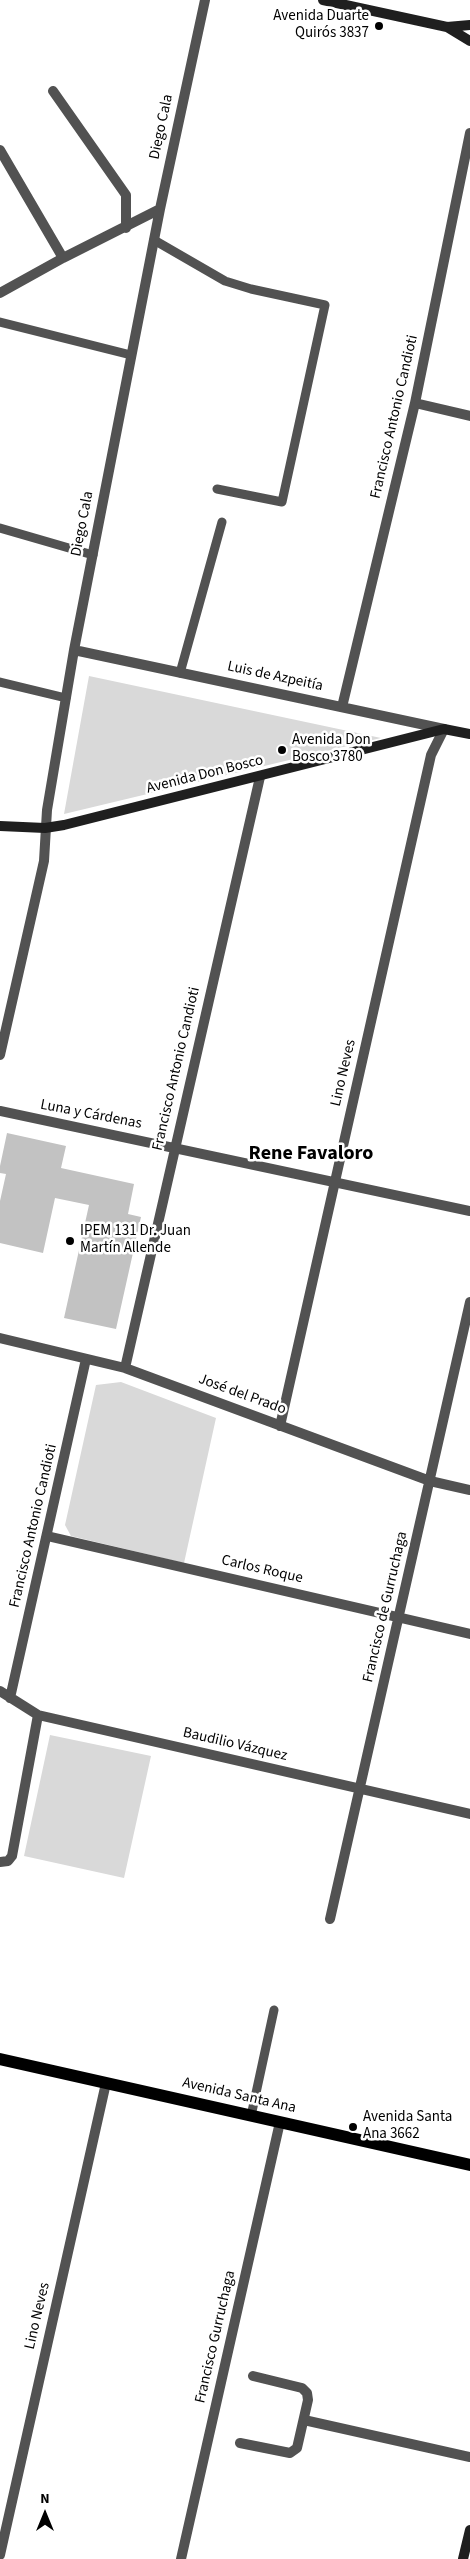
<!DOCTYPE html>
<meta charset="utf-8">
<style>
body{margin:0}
#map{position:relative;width:470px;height:2559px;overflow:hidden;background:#fff;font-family:"Source Sans 3",sans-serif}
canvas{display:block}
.north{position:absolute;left:20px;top:2489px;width:50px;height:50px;-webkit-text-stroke:4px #fff;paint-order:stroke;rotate:0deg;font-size:14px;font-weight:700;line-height:20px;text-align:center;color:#000}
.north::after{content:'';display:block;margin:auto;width:18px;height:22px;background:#000;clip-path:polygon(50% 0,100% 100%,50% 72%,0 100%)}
</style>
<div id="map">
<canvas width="470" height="2559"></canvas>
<div class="north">N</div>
</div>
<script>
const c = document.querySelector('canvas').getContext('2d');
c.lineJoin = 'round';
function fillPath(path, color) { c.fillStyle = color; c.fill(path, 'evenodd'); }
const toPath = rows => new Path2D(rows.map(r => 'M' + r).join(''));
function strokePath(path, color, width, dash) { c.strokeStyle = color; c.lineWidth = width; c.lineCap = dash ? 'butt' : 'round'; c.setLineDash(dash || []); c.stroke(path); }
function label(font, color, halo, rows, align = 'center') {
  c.font = font + ' "Source Sans 3",sans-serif'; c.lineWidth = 5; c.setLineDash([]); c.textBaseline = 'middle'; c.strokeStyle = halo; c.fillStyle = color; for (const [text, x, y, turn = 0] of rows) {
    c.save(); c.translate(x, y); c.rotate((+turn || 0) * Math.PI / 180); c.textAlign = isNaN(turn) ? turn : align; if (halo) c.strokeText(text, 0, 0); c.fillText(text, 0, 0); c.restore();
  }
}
const green = toPath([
 [89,676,381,738,64,814],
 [121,1382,216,1418,184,1563,71,1536,65,1525,96,1385],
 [50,1735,151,1756,124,1878,24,1856]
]);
const building = toPath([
 [7,1133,66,1146,61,1168,134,1184,128,1214,141,1217,116,1329,64,1318,89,1205,55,1198,43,1253,0,1243,0,1201,6,1174,0,1173,0,1166]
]);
const lane = toPath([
 [154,240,225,281,251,289,325,305,282,502,217,489],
 [0,322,131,355],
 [0,528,93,555],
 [180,673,222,522],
 [0,682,66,698],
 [251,2116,274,2010]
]);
const street = toPath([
 [53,91,126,195,126,228],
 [0,150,63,258],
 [0,293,63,258,160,209],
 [415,403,470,416],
 [74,650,444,729,431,755,280,1426],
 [342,707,415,403,470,133],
 [0,1055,44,861,47,810,74,650,160,209,205,0],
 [0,1111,470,1211],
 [0,1338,125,1368,430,1481,470,1490],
 [125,1368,260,777],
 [47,1536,470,1634],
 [0,1691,38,1715,470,1814],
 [10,1698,86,1359],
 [0,1862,8,1861,12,1856,38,1715],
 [330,1919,470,1302],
 [304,2420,470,2457],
 [240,2443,290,2453,297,2448,308,2400,307,2393,302,2388,253,2376],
 [0,2555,106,2083],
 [181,2559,280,2122]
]);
const secondary = toPath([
 [323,0,447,27,470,41],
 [447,27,470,25],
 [0,826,45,828,64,825,444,729,470,734],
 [463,2559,470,2530]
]);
const primary = toPath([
 [0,2059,470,2165]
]);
const markers = [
 [379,26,5,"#000"],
 [282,750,5,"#000"],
 [70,1241,5,"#000"],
 [353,2127,5,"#000"]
];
const poiNames = [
 ["Avenida Duarte",369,17,"right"],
 ["Quirós 3837",369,34,"right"],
 ["Avenida Don",292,741],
 ["Bosco 3780",292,758],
 ["IPEM 131 Dr. Juan",80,1232],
 ["Martín Allende",80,1249],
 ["Avenida Santa",363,2118],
 ["Ana 3662",363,2135]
];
const streetNames = [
 ["Diego Cala",162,127,-78],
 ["Francisco Antonio Candioti",395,417,-77],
 ["Diego Cala",83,524,-79],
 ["Luis de Azpeitía",275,677,12],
 ["Avenida Don Bosco",205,775,-14],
 ["Francisco Antonio Candioti",177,1069,-77],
 ["Lino Neves",344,1073,-77],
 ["Luna y Cárdenas",91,1115,11],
 ["José del Prado",242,1395,20],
 ["Francisco Antonio Candioti",34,1526,-77],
 ["Carlos Roque",262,1570,13],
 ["Francisco de Gurruchaga",386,1607,-77],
 ["Baudilio Vázquez",235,1745,13],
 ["Avenida Santa Ana",239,2096,13],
 ["Lino Neves",38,2316,-77],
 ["Francisco Gurruchaga",216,2337,-77]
];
const districtNames = [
 ["Rene Favaloro",311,1155]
];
fillPath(green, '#d9d9d9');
fillPath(building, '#c2c2c2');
strokePath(lane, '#525252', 9);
strokePath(street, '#525252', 10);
strokePath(secondary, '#1f1f1f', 10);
strokePath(primary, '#000', 12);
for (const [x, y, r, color] of markers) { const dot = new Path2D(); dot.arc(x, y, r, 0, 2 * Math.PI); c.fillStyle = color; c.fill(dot); strokePath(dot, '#fff', 2); }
label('15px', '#000', '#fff', poiNames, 'left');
label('15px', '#000', '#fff', streetNames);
label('bold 20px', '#000', '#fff', districtNames);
</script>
